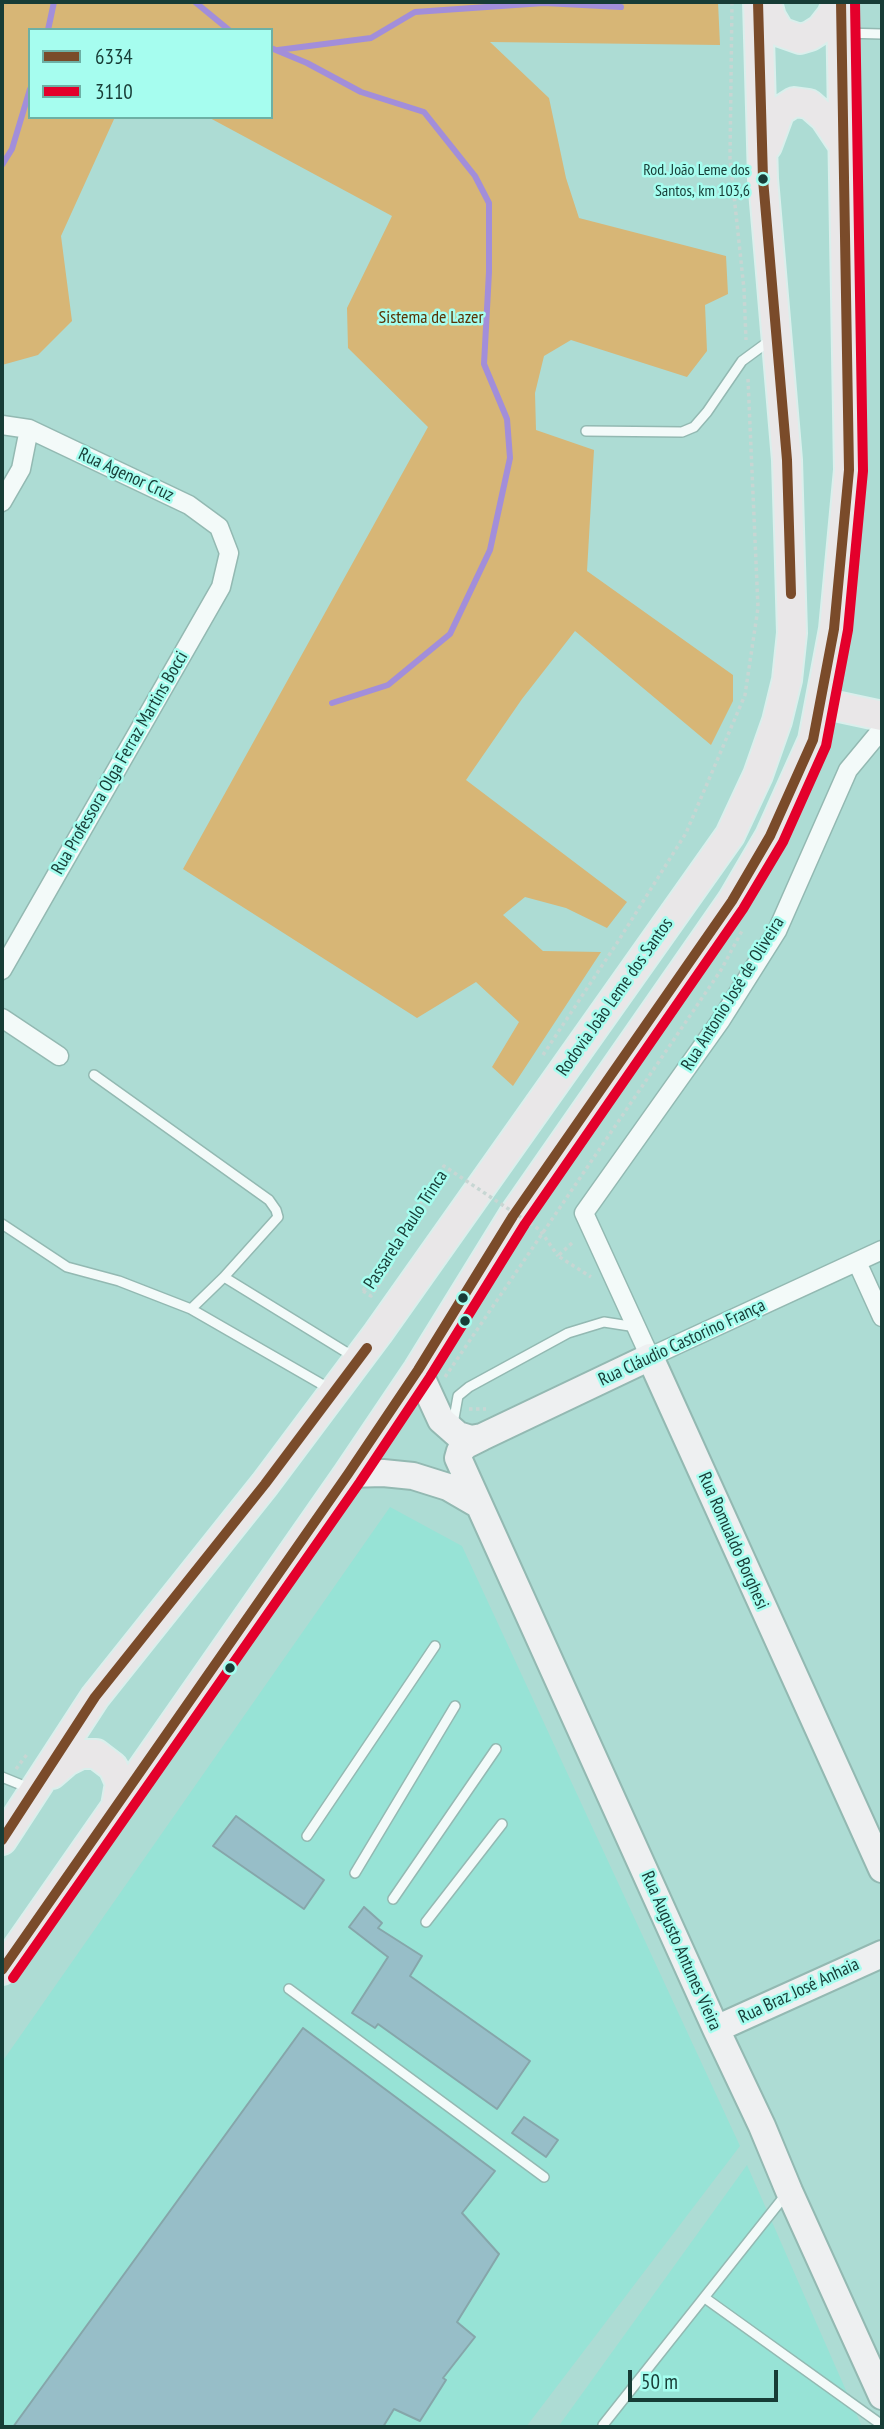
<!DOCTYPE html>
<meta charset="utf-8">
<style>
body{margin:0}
#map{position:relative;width:884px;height:2429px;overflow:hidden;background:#addcd4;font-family:"PT Sans Narrow",sans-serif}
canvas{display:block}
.frame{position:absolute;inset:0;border:4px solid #173c36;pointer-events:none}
.legend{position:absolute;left:28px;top:28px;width:245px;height:91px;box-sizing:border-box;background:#a6fdef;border:2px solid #6db0a5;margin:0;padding:9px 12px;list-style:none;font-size:21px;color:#173c36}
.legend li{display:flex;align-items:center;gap:14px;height:35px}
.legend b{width:35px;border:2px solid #6db0a5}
.scale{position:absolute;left:628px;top:2370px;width:150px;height:32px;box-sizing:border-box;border:4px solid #173c36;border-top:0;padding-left:9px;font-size:21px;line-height:24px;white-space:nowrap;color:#173c36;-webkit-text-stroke:5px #a6fdef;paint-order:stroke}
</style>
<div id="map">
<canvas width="884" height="2429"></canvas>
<div class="frame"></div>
<ul class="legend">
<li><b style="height:9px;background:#7a4b2a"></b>6334</li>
<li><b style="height:9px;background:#e4002b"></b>3110</li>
</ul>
<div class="scale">50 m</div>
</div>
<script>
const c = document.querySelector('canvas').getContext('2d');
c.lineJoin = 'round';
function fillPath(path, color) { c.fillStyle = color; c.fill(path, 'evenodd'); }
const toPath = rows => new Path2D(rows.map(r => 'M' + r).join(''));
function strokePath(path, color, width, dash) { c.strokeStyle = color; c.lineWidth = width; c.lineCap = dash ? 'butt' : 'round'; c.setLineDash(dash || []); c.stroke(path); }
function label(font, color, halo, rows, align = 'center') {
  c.font = font + ' "PT Sans Narrow",sans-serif'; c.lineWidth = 5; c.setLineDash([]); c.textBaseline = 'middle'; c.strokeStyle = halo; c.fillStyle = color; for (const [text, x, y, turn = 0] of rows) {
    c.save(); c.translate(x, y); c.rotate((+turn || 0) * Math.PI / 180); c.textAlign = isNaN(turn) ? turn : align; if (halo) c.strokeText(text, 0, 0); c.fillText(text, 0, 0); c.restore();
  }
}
const built = toPath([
 [390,1507,462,1546,740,2146,526,2427,2,2427,2,2062],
 [747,2165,862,2427,558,2427]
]);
const green = toPath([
 [2,2,718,2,720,45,490,42,549,98,566,178,579,218,726,256,728,294,705,305,707,351,687,377,571,340,544,356,535,393,536,430,594,450,587,571,733,675,733,701,711,745,575,631,522,699,466,780,627,902,607,928,566,908,525,897,503,915,543,951,601,952,513,1086,492,1067,519,1022,476,982,417,1018,183,869,428,427,348,348,347,308,392,216,208,117,271,117,271,30,30,30,30,117,115,117,61,236,72,321,38,355,2,365]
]);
const stream = toPath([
 [195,2,229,30],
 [48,30,54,2],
 [271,48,307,63,361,92,424,112,475,176,489,203,489,272,484,364,507,419,510,458,490,550,450,634,388,685,332,703],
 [278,50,371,38,415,12,544,3,621,7],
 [2,165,12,149,30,89]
]);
const building = toPath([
 [236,1816,324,1880,304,1909,213,1846,236,1816],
 [364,1907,382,1923,378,1928,422,1956,410,1976,530,2061,497,2109,378,2024,375,2028,352,2013,388,1957,349,1927,364,1907],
 [303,2028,495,2171,462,2213,499,2254,457,2322,475,2337,443,2378,446,2380,420,2421,394,2409,383,2427,13,2427,303,2028],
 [524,2117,558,2140,546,2157,512,2133,524,2117]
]);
const path = toPath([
 [732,2,730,158,744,289,746,340],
 [543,1055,617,943,686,833,745,695,758,608,748,379],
 [572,1243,558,1256,591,1277],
 [363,1291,371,1296,392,1265],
 [445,1377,721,970,743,929],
 [469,1409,486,1409],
 [16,1769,28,1753]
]);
const lane = toPath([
 [843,33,882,34],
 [586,431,682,432,694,427,707,412,742,361,772,339],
 [94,1075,269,1200,276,1210,278,1217,224,1277,354,1357],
 [2,1224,67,1267,119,1281,191,1309,330,1389],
 [191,1309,224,1277],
 [453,1424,458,1396,469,1387,568,1333,604,1322,636,1327],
 [2,1777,29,1788],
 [307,1836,435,1646],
 [355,1873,455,1706],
 [393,1899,496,1749],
 [426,1922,502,1824],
 [289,1989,544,2177],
 [705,2298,882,2425],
 [603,2425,787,2193]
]);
const street = toPath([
 [2,425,29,429,189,505,219,527,229,553,221,587,2,970],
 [2,502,21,469,29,429],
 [882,729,848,770,777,931,721,1020,584,1213,650,1357,882,1250],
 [2,1018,59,1056],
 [857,1262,882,1317]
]);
const secondary = toPath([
 [418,1370,441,1420,458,1435,471,1439,482,1437,650,1357,882,1869],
 [482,1437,466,1445,460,1451,458,1458,716,2029,762,2126,789,2191,882,2396],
 [348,1474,383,1473,413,1476,448,1487,479,1505],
 [716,2029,882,1954]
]);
const primary = toPath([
 [767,2,771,17,780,32,800,39,810,36,821,29,832,15,837,2],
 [767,146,780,111,794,102,809,104,825,118,843,145],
 [821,703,882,716],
 [52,1774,67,1761,81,1754,96,1754,113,1767,120,1783,116,1806],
 [2,1840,95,1697,265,1484,378,1333,730,835,758,775,777,721,787,680,792,633,787,460,763,179,758,2],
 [2,1970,348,1474,418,1370,513,1216,732,901,770,836,813,740,834,629,849,470,841,2]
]);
const pathBridge = toPath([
 [363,1291,444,1166,540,1230,558,1256]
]);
const bus1 = toPath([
 [758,2,763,179,787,460,791,594],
 [2,1840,95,1697,265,1484,367,1348],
 [2,1970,348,1474,418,1370,513,1216,732,901,770,836,813,740,834,629,849,470,841,2]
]);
const bus2 = toPath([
 [13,1978,360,1482,430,1377,525,1224,743,909,783,842,826,746,848,630,863,471,855,2]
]);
const markers = [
 [763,179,6,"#173c36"],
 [463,1298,6,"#173c36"],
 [465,1321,6,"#173c36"],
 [230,1668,6,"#173c36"]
];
const busNames = [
 ["Rod. João Leme dos",750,170],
 ["Santos, km 103,6",750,191]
];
const parkNames = [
 ["Sistema de Lazer",431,318]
];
const streetNames = [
 ["Rua Agenor Cruz",126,475,25],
 ["Rua Professora Olga Ferraz Martins Bocci",120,763,-60],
 ["Rua Antonio José de Oliveira",733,994,-58],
 ["Rodovia João Leme dos Santos",615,997,-55],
 ["Passarela Paulo Trinca",406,1230,-57],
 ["Rua Cláudio Castorino França",682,1343,-25],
 ["Rua Romualdo Borghesi",733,1541,66],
 ["Rua Augusto Antunes Vieira",681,1951,66],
 ["Rua Braz José Anhaia",799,1991,-25]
];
fillPath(built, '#97e3d6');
fillPath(green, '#d7b676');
strokePath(stream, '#a28eda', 6);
fillPath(building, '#97bec8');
strokePath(building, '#86a6aa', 2);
strokePath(lane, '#93b9b2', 12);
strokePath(street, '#93b9b2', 21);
strokePath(secondary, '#93b9b2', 30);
strokePath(primary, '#daefec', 32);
strokePath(path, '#c7d6d3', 3.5, [3.5, 3.5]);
strokePath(lane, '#f3faf9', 9);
strokePath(street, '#f3faf9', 18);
strokePath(secondary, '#eef0f1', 26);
strokePath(primary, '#e9e7e8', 28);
strokePath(pathBridge, '#c7d6d3', 3.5, [3.5, 3.5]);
strokePath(bus1, '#7a4b2a', 10);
strokePath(bus2, '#e4002b', 10);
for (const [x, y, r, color] of markers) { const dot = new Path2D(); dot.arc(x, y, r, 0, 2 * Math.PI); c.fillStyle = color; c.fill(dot); strokePath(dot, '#a6fdef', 2.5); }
label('16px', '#173c36', '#a6fdef', busNames, 'right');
label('18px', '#593204', '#a6fdef', parkNames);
label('18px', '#173c36', '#a6fdef', streetNames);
</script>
